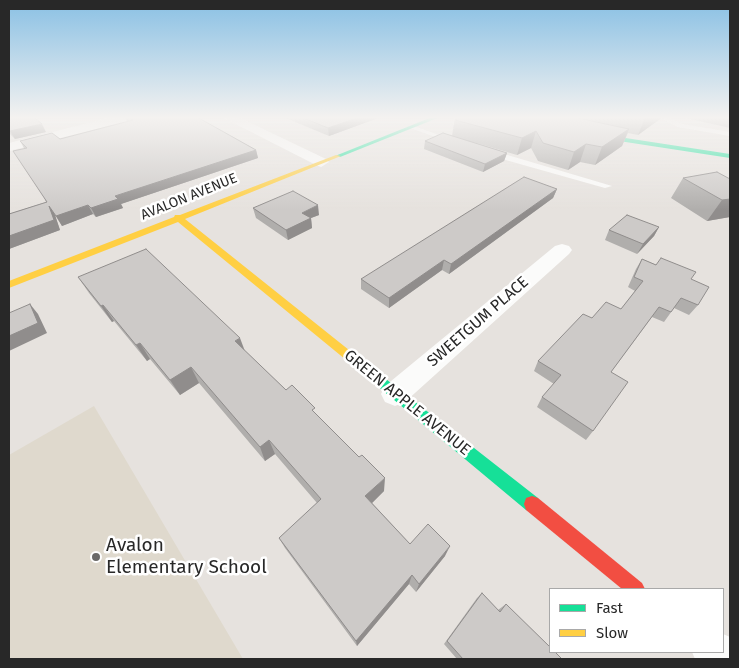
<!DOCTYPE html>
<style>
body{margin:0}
#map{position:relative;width:739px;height:668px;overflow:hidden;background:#e6e2de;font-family:"Fira Sans",sans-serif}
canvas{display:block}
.frame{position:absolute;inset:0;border:10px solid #282828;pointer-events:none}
.legend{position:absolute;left:549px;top:588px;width:175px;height:65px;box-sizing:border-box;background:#fff;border:1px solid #a9a9a9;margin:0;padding:6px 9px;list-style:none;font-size:15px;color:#282828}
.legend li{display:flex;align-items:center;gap:10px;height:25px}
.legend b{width:25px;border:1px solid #a9a9a9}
</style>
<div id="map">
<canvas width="739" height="668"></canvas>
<div class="frame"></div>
<ul class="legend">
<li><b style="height:6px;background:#16e098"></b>Fast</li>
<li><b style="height:6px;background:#ffcf43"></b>Slow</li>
</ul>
</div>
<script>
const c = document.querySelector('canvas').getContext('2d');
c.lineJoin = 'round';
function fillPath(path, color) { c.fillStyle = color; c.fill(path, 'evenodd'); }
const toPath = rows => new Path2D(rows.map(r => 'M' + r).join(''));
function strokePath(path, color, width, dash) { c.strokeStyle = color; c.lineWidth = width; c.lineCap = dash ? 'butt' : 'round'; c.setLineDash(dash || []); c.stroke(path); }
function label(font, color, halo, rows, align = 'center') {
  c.font = font + ' "Fira Sans",sans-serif'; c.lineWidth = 5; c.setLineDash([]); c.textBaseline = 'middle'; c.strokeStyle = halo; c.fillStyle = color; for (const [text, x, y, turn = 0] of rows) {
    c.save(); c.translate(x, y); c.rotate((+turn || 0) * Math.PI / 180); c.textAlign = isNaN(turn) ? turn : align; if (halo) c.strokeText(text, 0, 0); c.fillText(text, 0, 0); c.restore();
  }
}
const education = toPath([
 [94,406,243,659,9,659,9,455]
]);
const lane = toPath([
 [659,117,667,117,682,124,730,132,730,136,678,127,659,117],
 [410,126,414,126,455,141,450,142,410,128,410,126],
 [488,151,494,151,612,186,605,188,488,155,488,151]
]);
const street = toPath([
 [112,117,133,117,131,120,9,151,9,143,112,117],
 [222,117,238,117,326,159,329,162,321,167,316,165,222,117],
 [562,244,569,246,572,250,569,254,405,402,395,406,385,402,381,394,385,386,555,246,562,244],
 [723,634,730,637,730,659,695,659,692,652,723,652,723,634]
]);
const fast = toPath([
 [432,117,440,117,340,157,335,156,432,117],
 [521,117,531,117,619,137,730,154,730,158,619,141,521,117],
 [355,356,359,358,538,498,540,504,538,510,532,512,526,510,351,364,349,361,351,358,355,356]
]);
const slow = toPath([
 [336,155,341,156,185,219,359,358,361,361,359,364,351,364,178,222,9,288,9,281,174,217,175,215,180,215,336,155]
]);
const jam = toPath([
 [532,496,538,498,642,583,645,589,622,589,526,510,524,504,526,498,532,496]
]);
const wall = toPath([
 [9,117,46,132,15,139,9,133],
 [125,117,197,117,256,150,258,158,121,204,123,208,96,217,93,214,62,226,55,215,60,230,9,249,9,214,46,202,24,148,20,141,60,139,127,122],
 [283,117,381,117,329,136],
 [455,117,661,117,660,119,638,135,628,133,622,146,595,165,580,162,568,170,538,161,531,148,517,155,473,142,507,153,504,161,483,172,424,149,425,141,452,136],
 [681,117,730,117,730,128],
 [683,178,730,179,730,217,707,221,671,198],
 [557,189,553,198,449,274,442,270,389,308,361,289,361,279],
 [253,208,319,215,311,218,312,228,288,240,256,218],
 [659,227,654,236,637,254,605,240,609,230],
 [642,259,691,279,698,305,689,315,674,308,664,322,652,317,611,372,593,431,586,440,537,407,542,397,554,384,534,371,538,361,592,318,621,309,635,291,628,287,636,269],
 [78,277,244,350,286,390,316,414,384,491,372,503,410,544,445,556,416,592,409,584,357,646,285,548,279,538,317,503,275,454,265,461,199,383,180,395,150,359,147,361,114,321,112,322,89,293],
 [482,593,498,610,506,604,562,659,457,659,444,644,477,598]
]);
const shadedWall = toPath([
 [360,117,381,117,329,136,328,128],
 [648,117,661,117,660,119,638,135,645,118],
 [42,124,46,132,15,139,10,131],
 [629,129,622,146,595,165,602,147],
 [536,131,531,148,517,155,522,138],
 [586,144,580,162,568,170,574,152],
 [256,150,258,158,121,204,123,208,96,217,91,208,115,196],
 [507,153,504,161,483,172,485,164],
 [557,189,553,198,449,274,451,264],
 [730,199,730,217,707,221,722,200],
 [88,205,93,214,62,226,56,216],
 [318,205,319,215,311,218,312,228,288,240,286,230,302,213],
 [49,206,55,215,60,230,9,249,9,236],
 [659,227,654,236,637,254,643,244],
 [444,260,442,270,389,308,389,298],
 [30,304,38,314,47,333,9,351,9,336],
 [103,305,114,321,112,322,101,306],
 [240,338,246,354,235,341],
 [140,343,150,359,147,361,136,345],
 [191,367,199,383,180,395,170,380],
 [269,440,275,454,265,461,260,447],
 [385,478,384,491,366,509,365,496],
 [450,546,445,556,416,592,419,584],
 [412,575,409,584,357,646,356,641]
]);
const building = toPath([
 [9,117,34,117,42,124,10,131,9,130,9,117],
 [128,117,197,117,256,150,115,196,118,199,91,208,88,205,56,216,49,206,54,220,9,236,9,214,47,202,13,151,27,148,20,141,52,133,60,139,133,120,128,117],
 [301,117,360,117,328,128,301,117],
 [456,117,573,117,629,129,602,147,586,144,574,152,543,143,536,131,522,138,455,120,459,118,456,117],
 [637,117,648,117,645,118,637,117],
 [443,133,507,153,485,164,425,141,443,133],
 [717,172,730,179,730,199,722,200,683,178,717,172],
 [524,177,557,189,451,264,444,260,389,298,361,279,524,177],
 [293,191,318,205,302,213,311,218,286,230,253,208,293,191],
 [627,215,659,227,643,244,609,230,627,215],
 [146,249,240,338,235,341,286,390,292,385,315,408,312,410,359,457,362,455,385,478,365,496,410,544,428,524,450,546,419,584,412,575,356,641,279,538,321,499,269,440,260,447,191,367,170,380,140,343,136,345,103,305,101,306,78,277,146,249],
 [661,258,696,272,691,279,709,287,698,305,681,298,671,312,659,307,611,372,628,382,593,431,542,397,561,375,538,361,583,314,592,318,606,302,621,309,643,281,634,277,642,259,656,265,661,258],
 [30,304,38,323,9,336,9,313,30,304],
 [482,593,500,612,506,604,550,647,550,652,555,652,562,659,463,659,447,641,482,593]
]);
const markers = [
 [96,557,5,"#6a6968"]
];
const farStreetnames = [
 ["AVALON AVENUE",189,197,-22]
];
const streetNames = [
 ["SWEETGUM PLACE",478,322,-41],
 ["GREEN APPLE AVENUE",407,403,39]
];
const nearPoinames = [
 ["Avalon",106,546],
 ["Elementary School",106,568]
];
fillPath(education, '#dfd9cd');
fillPath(lane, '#fbfbfa');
fillPath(street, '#fbfbfa');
fillPath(fast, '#16e098');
fillPath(slow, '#ffcf43');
fillPath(jam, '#f24e42');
fillPath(wall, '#b0aeac');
fillPath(shadedWall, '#908d8c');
fillPath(building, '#cdcac8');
strokePath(building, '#908d8c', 1);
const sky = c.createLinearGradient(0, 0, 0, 210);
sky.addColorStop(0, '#89c0e4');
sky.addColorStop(0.56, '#f4f2f0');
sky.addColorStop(1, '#f4f2f000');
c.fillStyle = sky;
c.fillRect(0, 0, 739, 210);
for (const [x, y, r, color] of markers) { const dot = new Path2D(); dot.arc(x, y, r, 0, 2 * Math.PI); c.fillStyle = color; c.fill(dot); strokePath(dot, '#fff', 2); }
label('14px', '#282828', '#fff', farStreetnames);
label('16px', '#282828', '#fff', streetNames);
label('19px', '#282828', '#fff', nearPoinames, 'left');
</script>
